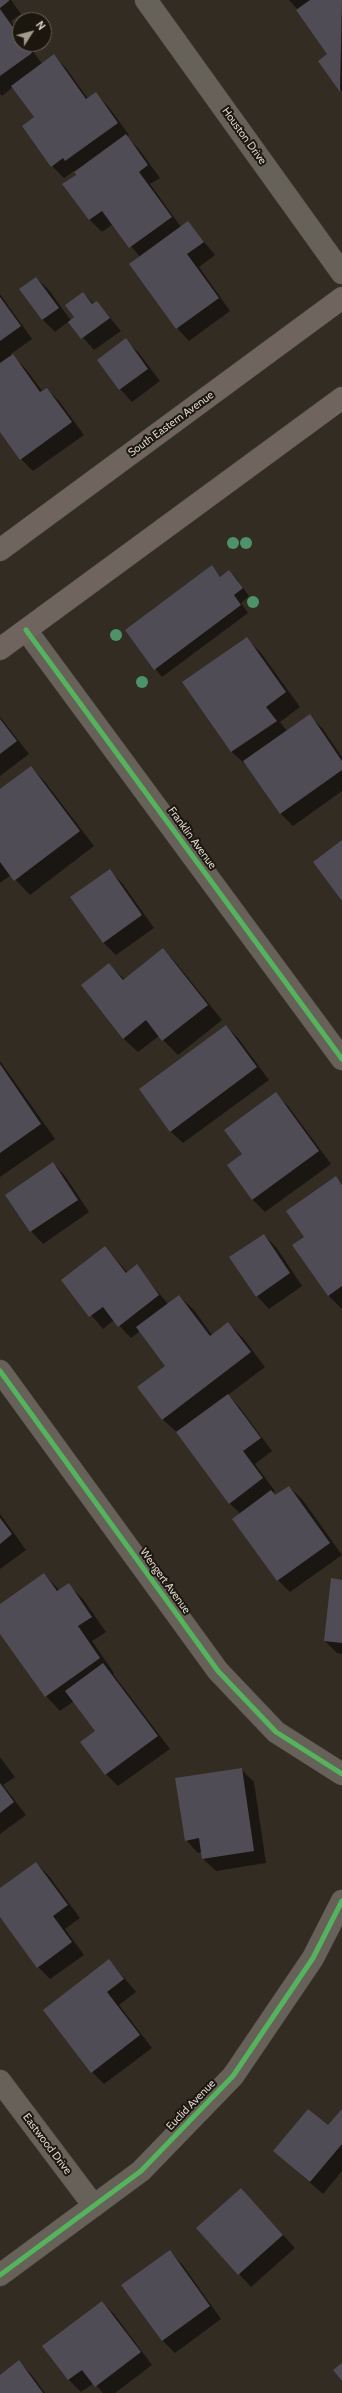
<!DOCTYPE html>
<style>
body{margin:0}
#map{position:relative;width:342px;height:2393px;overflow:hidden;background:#322c22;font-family:Cabin,sans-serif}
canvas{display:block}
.north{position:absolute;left:12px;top:12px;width:40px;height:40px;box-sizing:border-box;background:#1b170f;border:1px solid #68635a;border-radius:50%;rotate:54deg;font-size:11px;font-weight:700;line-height:16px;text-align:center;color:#dbd5ca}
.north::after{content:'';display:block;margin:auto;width:14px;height:18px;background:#a09a8f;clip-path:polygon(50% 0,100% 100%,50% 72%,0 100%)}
</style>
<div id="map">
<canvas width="342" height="2393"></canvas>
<div class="north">N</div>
</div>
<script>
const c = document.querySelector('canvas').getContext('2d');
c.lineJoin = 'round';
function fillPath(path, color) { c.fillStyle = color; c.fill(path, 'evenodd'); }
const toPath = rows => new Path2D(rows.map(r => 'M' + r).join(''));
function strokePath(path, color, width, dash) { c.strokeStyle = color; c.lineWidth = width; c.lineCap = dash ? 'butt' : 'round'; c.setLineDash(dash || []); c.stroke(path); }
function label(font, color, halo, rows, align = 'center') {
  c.font = font + ' Cabin,sans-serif'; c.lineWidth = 4; c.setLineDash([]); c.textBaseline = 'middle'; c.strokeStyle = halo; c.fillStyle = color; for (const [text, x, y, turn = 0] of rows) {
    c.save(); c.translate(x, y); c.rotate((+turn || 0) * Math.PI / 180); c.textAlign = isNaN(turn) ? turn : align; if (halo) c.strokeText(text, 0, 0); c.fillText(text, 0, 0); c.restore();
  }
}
const shadow = toPath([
 [0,0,11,0,21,14,11,21,20,34,20,44,28,44,42,64,54,56,66,68,88,99,95,93,108,106,129,135,127,137,138,148,160,178,150,184,181,227,188,222,215,255,199,267,230,311,189,341,177,328,140,257,113,224,102,232,89,219,74,171,64,178,52,166,35,118,13,87,2,96,0,94],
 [289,0,342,0,342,92,319,61,329,54,298,10],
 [36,278,49,290,71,321,76,317,83,293,94,304,97,302,121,331,94,350,69,321,55,332,43,320,21,289],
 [0,294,32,339,11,354,25,368,43,392,47,389,59,401,84,435,33,471,21,459,0,430],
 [126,340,138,352,160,381,132,402,120,389],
 [211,567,221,577,229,571,236,578,249,596,241,603,248,613,162,677,126,631],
 [246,638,261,653,300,707,280,722,287,731,309,715,322,728,342,757,342,791,293,826,280,813,247,766,232,752,183,683],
 [0,717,29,754,0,776],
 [31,767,45,782,94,846,30,895,11,875,0,883,0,791],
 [110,871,122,883,154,928,116,955,103,942],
 [163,949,177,964,222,1020,178,1055,159,1036,138,1052,123,1038,109,964,125,980],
 [226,1026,238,1038,269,1080,183,1143,170,1131],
 [0,1061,55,1139,0,1177],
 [275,1094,288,1106,331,1164,265,1212,253,1200,228,1165,243,1154],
 [53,1163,65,1176,89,1212,43,1244,31,1231],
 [336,1177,342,1184,342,1309,329,1296,293,1245,305,1237],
 [264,1235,276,1247,302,1286,269,1309,257,1296],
 [105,1247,128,1273,136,1266,168,1304,179,1296,194,1310,212,1335,228,1323,243,1338,265,1367,228,1395,240,1408,272,1451,255,1464,275,1491,272,1493,276,1496,289,1487,302,1499,342,1555,290,1592,278,1580,241,1514,229,1503,178,1433,162,1419,166,1366,140,1331,131,1338,114,1320,103,1329,62,1280],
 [0,1514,26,1550,0,1569],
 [44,1574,60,1591,69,1585,83,1599,106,1632,92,1641,114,1673,113,1674,170,1749,118,1786,106,1774,96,1732,74,1701,60,1711,46,1696,0,1632,0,1605],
 [342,1581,342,1654,337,1653,325,1641],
 [0,1757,15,1777,3,1785,26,1815,0,1834],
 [241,1769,254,1782,266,1863,216,1871,203,1859,202,1852,198,1853,186,1840],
 [36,1863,48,1875,80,1918,65,1929,84,1955,50,1979,38,1967,0,1915,0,1889],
 [109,1960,136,1992,119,2005,152,2048,104,2084,92,2072],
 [342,2110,342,2171,323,2194,274,2151,329,2127],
 [253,2202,295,2248,251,2287,197,2228],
 [170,2252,182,2264,221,2319,175,2353,162,2340],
 [102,2302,114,2314,152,2365,115,2393,103,2393,94,2383,81,2392,69,2380,44,2346],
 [19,2362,31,2374,45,2393,0,2393,0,2376]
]);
const building = toPath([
 [0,0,9,0,9,1,0,8],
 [310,0,342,0,340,92,318,61,327,54,296,10],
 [0,9,20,37,20,44,25,44,32,53,0,76],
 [54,54,86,99,96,92,118,123,65,161,63,158,51,167,22,126,34,117,11,86],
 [126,134,148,165,139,172,172,217,129,248,102,211,89,220,62,184,76,175,74,172],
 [188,221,204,242,187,254,219,298,176,329,129,264],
 [36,277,59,308,42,320,19,289],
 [83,292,92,304,97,301,110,318,81,339,68,322,74,317,65,305],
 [0,297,21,326,0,341],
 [126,338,148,369,119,390,97,360],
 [13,354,40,392,47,388,72,422,20,460,0,432,0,363],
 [212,565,220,577,229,570,243,588,234,595,241,605,154,670,125,630],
 [247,637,286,692,266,707,277,721,231,752,182,682],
 [310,714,342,761,342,770,280,814,243,761],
 [0,719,17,741,0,754],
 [31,766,80,831,14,881,0,862,0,789],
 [342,840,342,901,313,862],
 [110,869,142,915,103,943,70,897],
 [163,948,208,1005,162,1041,146,1020,123,1039,81,985,109,963,123,980],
 [226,1025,257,1067,170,1132,139,1089],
 [0,1064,41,1124,0,1153],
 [276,1092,319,1151,252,1200,227,1165,242,1154,224,1130],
 [53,1162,78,1200,30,1232,5,1195],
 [336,1176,342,1185,342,1286,328,1296,292,1245,304,1237,286,1211],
 [264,1234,290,1273,256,1297,229,1257],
 [105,1246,126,1273,137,1264,159,1295,118,1327,103,1307,89,1317,61,1280],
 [179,1295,210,1336,228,1322,251,1352,162,1420,137,1387,165,1366,136,1327],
 [228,1394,261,1438,243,1451,263,1478,229,1504,176,1432],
 [289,1486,330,1543,277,1581,232,1519,271,1490,275,1495],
 [0,1518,12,1534,0,1544],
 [44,1573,57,1591,69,1583,92,1617,78,1626,100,1658,45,1697,0,1634,0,1604],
 [331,1578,342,1580,342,1643,324,1641],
 [103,1663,158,1736,105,1775,80,1742,95,1731,65,1691],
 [242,1768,254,1851,202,1859,199,1838,185,1841,175,1778],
 [0,1783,14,1802,0,1813],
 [36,1862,68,1905,53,1916,72,1942,37,1968,0,1917,0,1888],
 [109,1959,124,1979,107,1992,140,2035,91,2073,43,2010],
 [308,2109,328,2125,342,2109,342,2144,310,2182,273,2151],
 [241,2188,283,2235,238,2275,196,2228],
 [170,2250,210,2306,162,2341,121,2285],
 [102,2301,141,2352,95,2387,82,2370,68,2380,42,2346],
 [19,2360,43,2393,0,2393,0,2375],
 [342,2363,342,2381,333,2370]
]);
const minor = toPath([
 [146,0,342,273],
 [26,630,342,1059],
 [0,1371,218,1671,276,1732,342,1774],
 [0,2081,94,2206],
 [0,2275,141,2171,233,2076,313,1958,342,1901]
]);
const major = toPath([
 [0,550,342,298],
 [0,649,342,398]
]);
const cycleway = toPath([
 [26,630,342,1059],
 [0,1371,218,1671,276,1732,342,1774],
 [0,2275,141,2171,233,2076,313,1958,342,1901]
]);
const trees = [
 [233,543],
 [246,543],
 [253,602],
 [116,635],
 [142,682]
];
const streetNames = [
 ["Houston Drive",244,136,54],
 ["South Eastern Avenue",171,424,-36],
 ["Franklin Avenue",192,838,54],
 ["Wengert Avenue",165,1581,54],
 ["Euclid Avenue",191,2105,-46],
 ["Eastwood Drive",47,2144,53]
];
fillPath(shadow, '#0007');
fillPath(building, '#4f4c56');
strokePath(minor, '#4f4a41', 23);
strokePath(major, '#4f4a41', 23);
strokePath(minor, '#66625a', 22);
strokePath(major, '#6f655e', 22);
strokePath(cycleway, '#56b35d', 5);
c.fillStyle = '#4e9267';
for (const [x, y] of trees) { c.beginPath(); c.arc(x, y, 6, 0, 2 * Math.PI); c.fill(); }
label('11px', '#dbd5ca', '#1b170f', streetNames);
</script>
